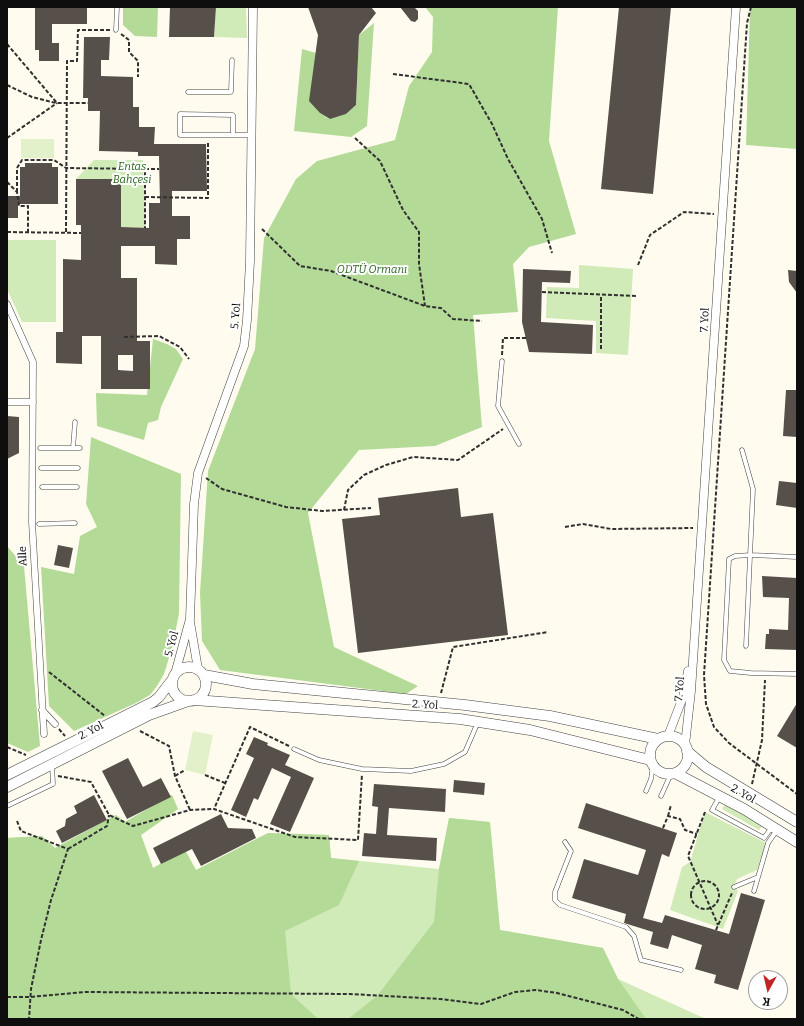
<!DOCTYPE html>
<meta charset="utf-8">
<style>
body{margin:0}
#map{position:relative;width:804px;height:1026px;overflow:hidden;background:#fffcef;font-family:Bitter,serif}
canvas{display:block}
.frame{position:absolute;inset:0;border:8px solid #0e0e0e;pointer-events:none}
.north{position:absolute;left:748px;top:970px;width:40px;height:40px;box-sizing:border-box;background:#fff;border:1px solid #9f9f9f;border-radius:50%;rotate:188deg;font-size:11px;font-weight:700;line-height:16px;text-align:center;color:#0e0e0e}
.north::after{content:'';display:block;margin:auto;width:14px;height:18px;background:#c02426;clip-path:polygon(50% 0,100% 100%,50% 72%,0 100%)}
</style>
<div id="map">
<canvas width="804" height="1026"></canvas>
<div class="frame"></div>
<div class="north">K</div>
</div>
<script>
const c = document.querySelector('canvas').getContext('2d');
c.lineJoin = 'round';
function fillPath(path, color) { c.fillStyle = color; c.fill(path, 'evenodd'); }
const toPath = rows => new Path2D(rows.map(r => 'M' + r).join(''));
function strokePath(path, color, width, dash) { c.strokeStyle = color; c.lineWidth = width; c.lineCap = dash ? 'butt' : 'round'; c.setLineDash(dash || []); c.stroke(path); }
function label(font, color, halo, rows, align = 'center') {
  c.font = font + ' Bitter,serif'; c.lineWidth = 4; c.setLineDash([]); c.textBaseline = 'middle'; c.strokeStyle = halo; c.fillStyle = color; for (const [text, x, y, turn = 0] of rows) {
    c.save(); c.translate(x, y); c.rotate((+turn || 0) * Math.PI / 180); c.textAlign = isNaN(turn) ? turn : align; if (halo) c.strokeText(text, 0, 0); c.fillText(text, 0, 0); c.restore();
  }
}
const green = toPath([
 [216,7,246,7,247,38,214,37],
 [94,160,143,160,145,228,121,227,121,179,76,179],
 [7,240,56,240,56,322,22,322,7,289],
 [579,265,633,269,628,355,596,353,596,321,546,318,547,287,579,288],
 [172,795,178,809,141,835,153,868,185,850,196,870,268,833,329,835,331,858,439,869,449,818,490,822,500,930,603,948,618,979,706,1019,7,1019,7,838,42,836,55,848,116,815,125,822],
 [725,804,762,826,759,830,722,809],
 [705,812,766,843,757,870,737,879,734,887,738,891,723,929,670,910,682,867,690,862]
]);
const forest = toPath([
 [123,7,158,7,157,37,135,36,123,25],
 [425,7,558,7,549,141,576,234,529,247,513,264,518,312,473,315,482,427,435,446,359,450,308,513,334,647,418,686,406,694,220,670,202,641,200,593,208,471,255,349,264,238,296,179,317,161,395,140,409,86,432,52,433,17],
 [750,7,797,7,797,149,746,145],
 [374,23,367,126,351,137,294,131,302,49,316,53,320,113,329,119,346,114,356,105,359,35],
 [153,339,167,344,176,349,183,359,161,407,158,420,148,423,144,440,97,426,96,393,147,395],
 [91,437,181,474,179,613,173,645,164,674,157,686,150,695,136,703,74,731,49,706,41,567,74,574,80,536,97,527,86,504],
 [7,546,24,566,40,746,28,752,7,743],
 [172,795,178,809,141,835,153,868,185,850,196,870,268,833,329,835,331,858,359,861,339,905,285,931,291,994,318,1019,7,1019,7,838,42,836,55,848,116,815,125,822],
 [449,818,490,822,500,930,603,948,618,979,646,1019,348,1019,377,996,434,922,439,869]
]);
const pitch = toPath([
 [21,139,54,139,54,158,21,158],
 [193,731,213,735,205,775,185,770]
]);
const building = toPath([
 [35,7,87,7,87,24,52,24,52,43,59,43,59,61,39,61,39,50,35,50],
 [170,7,216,7,214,37,169,37],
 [308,7,371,7,376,13,359,35,356,105,346,114,330,119,320,113,309,101,318,35],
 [400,7,414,7,418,11,418,19,415,22,411,21],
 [619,7,671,7,653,194,601,189],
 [84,37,110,37,109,60,101,60,101,76,133,77,133,107,139,107,139,127,155,127,154,144,206,144,207,191,172,191,172,216,190,216,190,239,177,239,177,265,155,264,155,246,121,246,121,278,137,278,137,341,150,341,150,389,101,389,101,336,82,336,82,364,56,363,56,332,63,332,63,259,81,260,81,225,76,225,76,179,121,179,121,227,149,228,149,203,160,203,159,156,138,156,138,152,99,151,100,111,88,111,88,98,83,98],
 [118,355,133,355,133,371,118,370],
 [25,163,52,163,52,167,58,167,58,204,18,204,18,218,7,218,7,196,20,196,20,167,25,167],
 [523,269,571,271,570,283,542,282,541,322,593,325,592,354,529,352,522,322],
 [788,270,797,271,797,293,789,282],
 [786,390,797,390,797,437,783,436],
 [7,416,19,417,19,453,7,459],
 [779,481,797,483,797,508,776,505],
 [458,488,461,517,493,513,508,635,358,653,342,519,380,515,378,498],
 [58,545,73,548,69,568,54,565],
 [762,576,797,578,797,650,765,649,766,634,769,634,769,629,788,630,789,598,763,597],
 [797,703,797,748,777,736],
 [254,737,268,743,267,745,290,755,285,765,314,778,290,832,270,824,291,777,272,768,258,800,254,798,246,817,231,810,254,758,246,754],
 [128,758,143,787,161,778,171,797,127,819,102,771],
 [454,780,485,783,484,795,453,792],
 [374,784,446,789,445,812,389,808,387,835,437,838,436,861,362,856,364,833,376,834,378,807,372,806],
 [94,795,107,820,62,843,56,831,65,826,66,819,77,813,74,806],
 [586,803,677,833,669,857,662,854,643,918,662,923,665,915,729,934,741,893,765,900,738,990,714,983,716,975,695,969,702,945,672,935,668,949,650,944,653,932,624,923,626,914,572,898,584,859,638,875,646,850,578,828],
 [221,814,228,828,252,829,256,838,201,866,192,849,161,864,153,848]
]);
const path = toPath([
 [751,7,747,23,704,675,706,704,714,727,729,743,797,794],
 [121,34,129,40,129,52,138,61,138,77],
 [7,44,57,103,88,103],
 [393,74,469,84,492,124,508,159,542,219,552,253],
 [7,85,32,97,56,103],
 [7,138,57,103],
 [355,138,380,161,403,210,419,232,419,264,425,306],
 [145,169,159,169],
 [7,182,17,192,19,206,28,206,28,232],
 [17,192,17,168,22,160,54,160,66,168,145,169,145,228],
 [145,197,208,198,208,142],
 [262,229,300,266,331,271,425,306,441,308,453,319,482,321],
 [7,232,81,233],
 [66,232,67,61,77,61,78,30,111,30],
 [638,265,650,235,684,212,714,214],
 [542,292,637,296],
 [124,337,159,336,180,347,189,359],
 [601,349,601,295],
 [502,355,503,338,526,338],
 [206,478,222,489,286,507,322,511,371,508],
 [344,510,348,490,364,475,386,465,413,457,458,460,503,429],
 [565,527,583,524,611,529,693,528],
 [49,672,105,716],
 [441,693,453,647,548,632],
 [59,729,65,736],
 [140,731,169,746,175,776,190,810],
 [289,746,250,727,214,809,295,837,358,840,362,774],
 [7,747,26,755],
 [205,775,225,783],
 [58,776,91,782,109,815,133,826,190,810,214,809],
 [175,776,185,770],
 [752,784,762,740,765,680],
 [705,812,688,856,718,925],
 [668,816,671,805],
 [17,821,21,831,68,849,51,900,41,940,31,989,29,1019],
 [663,828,668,816,680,819,685,830,697,834],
 [68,849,107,826,109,815],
 '691 895a14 14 0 1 1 28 0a14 14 0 1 1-28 0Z',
 [716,930,732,893],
 [7,997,30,997,85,992,350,994,440,999,481,1004,515,992,536,990,557,993,623,1010,639,1019]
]);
const service = toPath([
 [116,30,117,7],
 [188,92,231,92,232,60],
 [233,135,233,115,180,114,180,135,252,135],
 [502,361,498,406,519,444],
 [40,448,80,448],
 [73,448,75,422],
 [742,450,753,489,746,646],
 [41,468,78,468],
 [42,487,77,487],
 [39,524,75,523],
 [797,557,751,555,735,556,729,559,724,660,730,671,751,673,797,674],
 [294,749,319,760,362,769,411,771,444,764,465,752,478,722],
 [646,791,651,779,653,765],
 [661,796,671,774],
 [720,796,712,810,764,838,772,827],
 [7,806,53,784,52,765],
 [565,842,571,851,555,892,555,900,560,905,626,927,634,936,641,960,681,970],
 [734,887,758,877],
 [754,891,768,843,777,830]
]);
const pedestrian = toPath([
 [7,304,33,362,32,522,44,734],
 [7,402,33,402],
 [42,710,55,724]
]);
const minor = toPath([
 [190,622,198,669],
 [175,674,190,619,194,504,198,473,244,346,247,320,250,261,253,7],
 [668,736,683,697,688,671],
 [685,745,691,691,736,7]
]);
const tertiary = toPath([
 '172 684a17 17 0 1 1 34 0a17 17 0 1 1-34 0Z',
 [204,675,253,684,465,705,550,716,658,739],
 [194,700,460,719,530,730,650,760],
 '650 755a19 19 0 1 1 38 0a19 19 0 1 1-38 0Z',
 [687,751,706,767,797,822],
 [675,773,744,809,797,842],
 [7,775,153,702,159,697,172,680],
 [7,787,149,715,188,701]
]);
const parkNames = [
 ["Entas",132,167],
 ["Bahçesi",132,180],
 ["ODTÜ Ormanı",372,270]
];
const streetNames = [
 ["5. Yol",236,316,-85],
 ["7. Yol",705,320,-87],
 ["Alle",23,556,-92],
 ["5. Yol",172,644,-75],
 ["7. Yol",680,689,-85],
 ["2. Yol",425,705,4],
 ["2. Yol",91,731,-27],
 ["2. Yol",743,794,29]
];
fillPath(green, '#d0eab8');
fillPath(forest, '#b3db97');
fillPath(pitch, '#e2f1ca');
fillPath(building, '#57504a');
strokePath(service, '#414141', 5);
strokePath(pedestrian, '#414141', 7);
strokePath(minor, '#414141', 9);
strokePath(tertiary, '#414141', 11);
strokePath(path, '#303030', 2, [4, 2]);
strokePath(service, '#fff', 4);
strokePath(pedestrian, '#fff', 6);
strokePath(minor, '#fff', 8);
strokePath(tertiary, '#fff', 10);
label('italic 11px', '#2a671d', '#fff', parkNames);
label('11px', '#0e0e0e', '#fff', streetNames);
</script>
